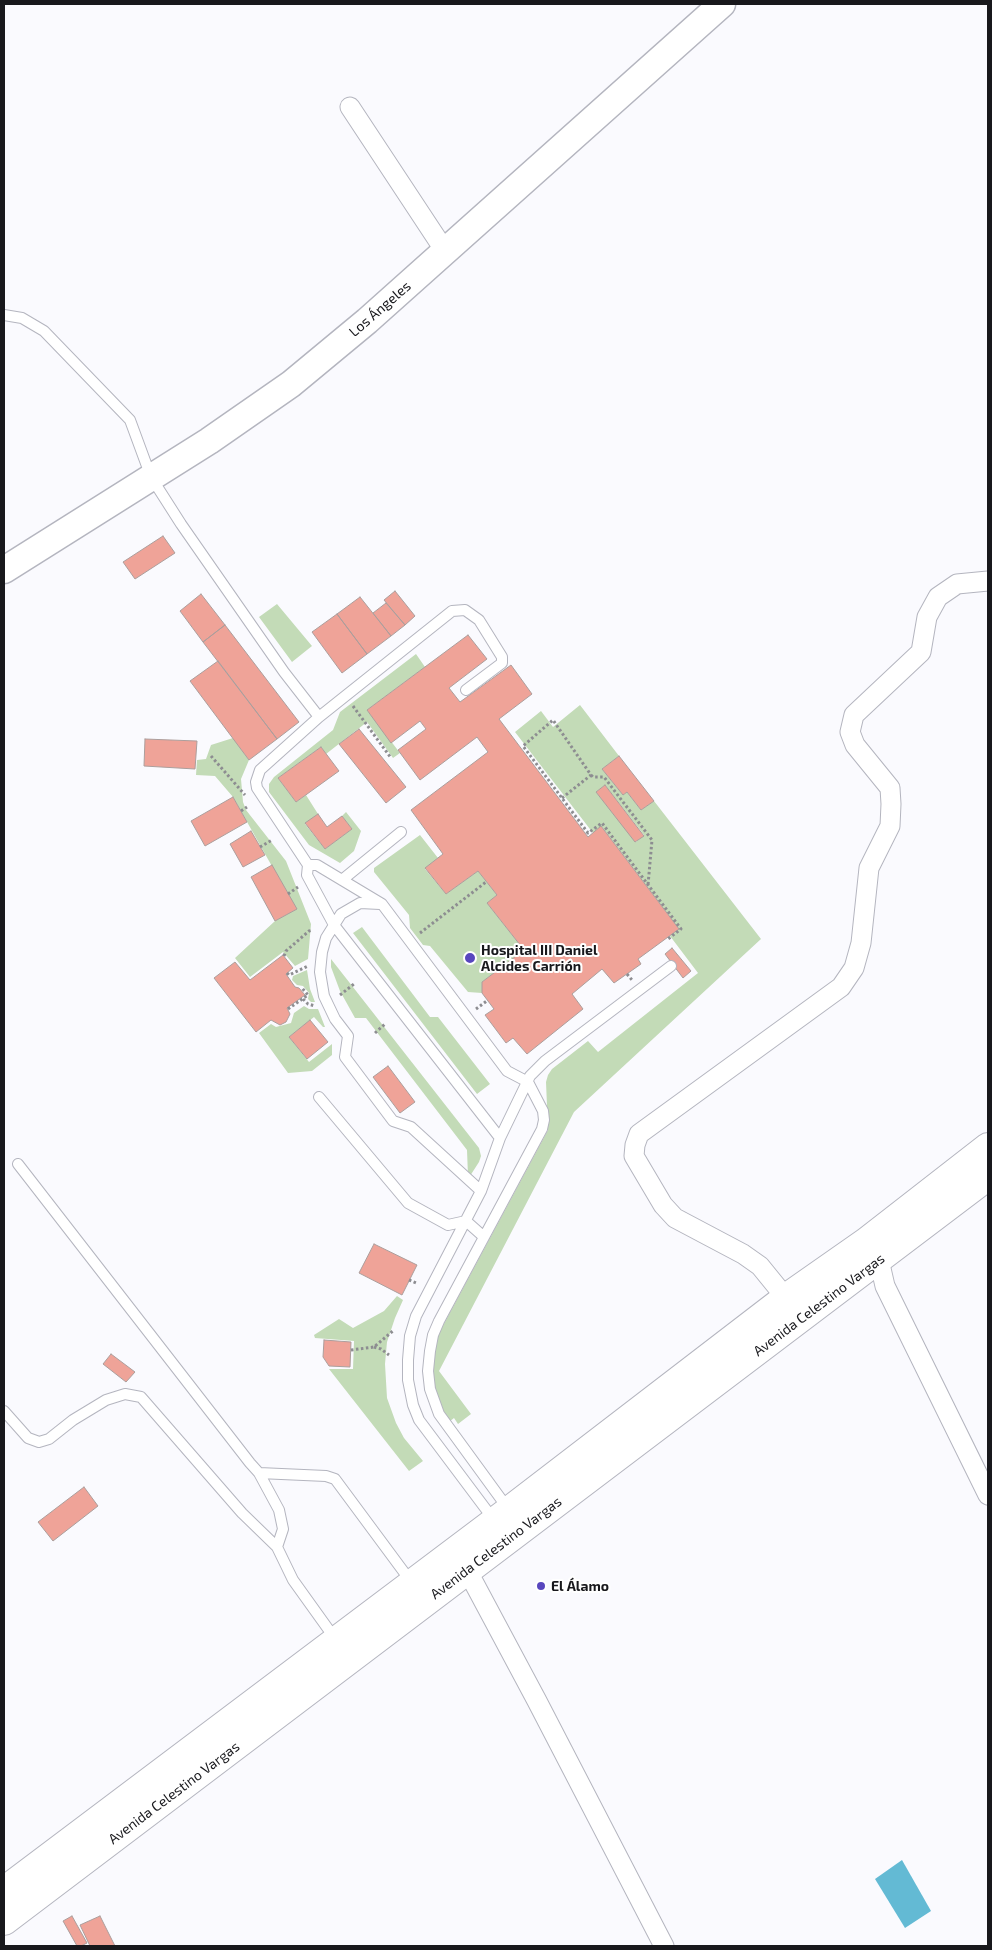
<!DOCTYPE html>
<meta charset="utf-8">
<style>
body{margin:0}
#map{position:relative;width:992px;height:1950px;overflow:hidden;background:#fafafe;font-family:"Exo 2",sans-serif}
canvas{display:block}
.frame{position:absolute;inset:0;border:5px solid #18181c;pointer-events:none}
</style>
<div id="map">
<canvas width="992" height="1950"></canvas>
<div class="frame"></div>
</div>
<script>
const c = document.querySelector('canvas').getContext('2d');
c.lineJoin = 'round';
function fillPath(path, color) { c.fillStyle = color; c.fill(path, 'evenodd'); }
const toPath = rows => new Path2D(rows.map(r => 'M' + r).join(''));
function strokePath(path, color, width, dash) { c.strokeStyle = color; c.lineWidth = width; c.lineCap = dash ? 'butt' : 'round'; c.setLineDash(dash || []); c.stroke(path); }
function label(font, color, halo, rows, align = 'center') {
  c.font = font + ' "Exo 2",sans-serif'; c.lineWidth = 4; c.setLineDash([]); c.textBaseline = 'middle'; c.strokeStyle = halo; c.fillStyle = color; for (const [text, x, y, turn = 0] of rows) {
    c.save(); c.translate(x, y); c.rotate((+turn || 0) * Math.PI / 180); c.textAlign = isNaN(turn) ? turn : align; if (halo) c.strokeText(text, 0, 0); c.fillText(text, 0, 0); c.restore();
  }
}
const green = toPath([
 [277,604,312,646,292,662,259,617],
 [416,654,425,667,367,710,400,753,393,758,367,722,326,754,321,747,278,778,296,802,306,795,318,814,305,824,325,849,352,829,342,816,346,812,361,831,354,851,340,863,309,845,269,792,269,784,274,777,333,730,340,712],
 [580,705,619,756,602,769,623,795,627,792,641,810,654,801,761,939,574,1112,439,1371,471,1414,458,1424,454,1418,449,1422,443,1412,433,1385,434,1351,439,1333,548,1130,546,1082,548,1075,552,1069,588,1041,598,1052,698,973,670,936,679,929,602,827,593,833,515,732,541,711,553,727],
 [605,785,644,835,636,842,596,792],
 [233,738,249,760,241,779,243,802,246,810,286,861,311,924,308,959,295,966,283,952,250,977,235,958,275,921,296,909,233,797,215,776,196,775,197,760,206,759,211,745],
 [420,835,438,858,425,869,446,894,478,871,497,895,487,903,524,950,482,982,482,993,468,992,430,946,423,945,410,928,409,915,374,872,374,868],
 [362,927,430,1017,438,1017,490,1084,477,1094,353,933],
 [331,959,479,1148,481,1156,479,1162,470,1176,468,1176,467,1150,366,1018,355,1018,340,991,331,967],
 [307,970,310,989,315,1002,311,1002,308,999,309,993,303,986,297,985,292,980,293,976],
 [304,1006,309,1009,318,1009,325,1027,323,1027,314,1017,289,1037,309,1062,332,1044,332,1055,312,1071,288,1073,259,1033,271,1024,276,1027,291,1023,294,1013],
 [397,1296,403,1300,395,1318,387,1342,385,1364,387,1398,396,1423,404,1438,423,1461,409,1471,329,1369,353,1369,354,1341,315,1338,314,1335,339,1319,353,1328,384,1311]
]);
const water = toPath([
 [902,1860,931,1911,905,1928,875,1879]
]);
const building = toPath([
 [163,536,175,553,135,579,123,562,163,536],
 [395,591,415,616,405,625,384,600,395,591],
 [201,594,225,625,203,642,180,611,201,594],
 [360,597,391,636,367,654,337,614,360,597],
 [386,603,405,625,391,636,373,613,386,603],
 [337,614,367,654,342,673,312,632,337,614],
 [225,625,299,722,277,739,203,642,225,625],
 [468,635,487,659,449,688,460,702,511,665,532,694,499,719,588,837,601,826,679,929,638,959,641,964,614,983,602,969,572,994,583,1009,527,1054,513,1038,506,1043,485,1015,494,1009,482,993,482,982,524,950,487,903,497,895,478,871,446,894,425,868,443,854,411,810,488,752,477,737,420,780,398,750,426,729,420,721,391,743,367,710,468,635],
 [218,661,277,739,249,760,190,681,218,661],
 [359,729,406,787,386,803,339,744,359,729],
 [145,739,197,741,195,769,144,766,145,739],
 [321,747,339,771,296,802,278,778,321,747],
 [619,756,654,801,641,810,627,792,623,795,602,769,619,756],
 [605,785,644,836,635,842,596,792,605,785],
 [233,797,247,822,205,846,191,821,233,797],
 [318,814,327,827,342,816,352,829,325,849,305,823,318,814],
 [251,831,265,855,243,867,230,844,251,831],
 [272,865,297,909,275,921,251,877,272,865],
 [672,948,691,971,683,978,665,954,672,948],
 [283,955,293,968,286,974,295,987,299,988,305,995,287,1008,290,1014,286,1022,280,1025,271,1020,256,1032,214,978,235,962,250,980,283,955],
 [310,1020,328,1042,307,1059,289,1037,310,1020],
 [388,1066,415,1102,400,1113,373,1077,388,1066],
 [374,1244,417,1265,402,1295,359,1273,374,1244],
 [324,1340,351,1342,350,1367,329,1366,323,1357,324,1340],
 [111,1354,135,1372,126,1382,103,1364,111,1354],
 [84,1487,98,1506,53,1541,38,1522,84,1487],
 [72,1916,87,1943,81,1946,77,1946,63,1921,72,1916],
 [100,1916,115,1946,90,1946,80,1925,100,1916]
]);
const path = toPath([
 [353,706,391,758],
 [211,756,245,795],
 [591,775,593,777,604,777,652,840,648,885],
 [562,798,591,775,553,720,523,746,588,833,602,823,681,929,668,939],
 [241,811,247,807],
 [260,847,272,840],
 [288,894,298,887],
 [420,933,486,882],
 [284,956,286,951,309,931,313,930],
 [287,973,289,975,308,966],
 [627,974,632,980],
 [340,995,354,984],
 [303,999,308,1004,315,1006],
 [288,1009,308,995,302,988],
 [476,1009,488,1000],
 [375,1033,385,1024],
 [409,1280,416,1283],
 [374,1347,381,1349,389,1355],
 [351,1350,374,1347,394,1330]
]);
const service = toPath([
 [4,315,22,318,44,331,130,420,151,477,181,524,284,672,319,717],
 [466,690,502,663,502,657,479,620,465,610,452,611,319,717,260,770,256,782,257,788,308,865,307,875,334,925,500,1138],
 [308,865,317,865,382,904,507,1071,528,1082,543,1111,544,1120,542,1129,439,1321,433,1335,430,1351,428,1371,430,1389,439,1414,509,1510],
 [342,880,401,832],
 [380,904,360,903,341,914,326,938,322,952,320,972,324,996,335,1019,348,1036,345,1057,393,1121,411,1127,481,1191],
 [319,1097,408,1203,448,1225,466,1221,484,1237],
 [18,1164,250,1463,259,1473,326,1476,335,1479,412,1583],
 [4,1411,28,1438,39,1442,49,1439,73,1420,106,1400,125,1394,141,1397,242,1513,277,1547,293,1580,336,1640],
 [259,1473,279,1510,283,1529,277,1547],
 [494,1520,419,1420,413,1405,408,1380,408,1360,410,1336,416,1316,481,1191,500,1138,530,1076,545,1061,671,966]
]);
const minor = toPath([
 [350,107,445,251],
 [872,1251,879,1260,885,1286,988,1495],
 [786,1298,760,1266,743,1254,675,1218,663,1205,634,1156,635,1145,639,1134,841,987,854,968,861,943,869,868,890,826,891,804,890,788,855,745,850,732,854,715,921,652,927,617,938,597,957,584,988,581],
 [467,1570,537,1701,664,1946]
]);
const secondary = toPath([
 [4,570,209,441,291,384,367,321,722,4]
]);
const trunk = toPath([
 [4,1891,510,1510,786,1298,866,1242,988,1147],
 [4,1921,988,1176]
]);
const markers = [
 [470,958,6,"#5846be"],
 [541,1586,5,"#5846be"]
];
const streetNames = [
 ["Los Ángeles",380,309,-41],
 ["Avenida Celestino Vargas",819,1305,-37],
 ["Avenida Celestino Vargas",496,1548,-37],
 ["Avenida Celestino Vargas",174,1793,-37]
];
const poiNames = [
 ["Hospital III Daniel",481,950],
 ["Alcides Carrión",481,966],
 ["El Álamo",551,1586]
];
fillPath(green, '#c3dbb7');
fillPath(water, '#63bad4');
fillPath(building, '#efa398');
strokePath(building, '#ab9e9c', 1);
strokePath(service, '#b4b5bf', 12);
strokePath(minor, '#b4b5bf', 21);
strokePath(secondary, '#b4b5bf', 29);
strokePath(trunk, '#b4b5bf', 30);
strokePath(path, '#8d8d91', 3, [2.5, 2.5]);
strokePath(service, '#fff', 10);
strokePath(minor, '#fff', 19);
strokePath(secondary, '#fff', 26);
strokePath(trunk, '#fff', 28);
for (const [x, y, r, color] of markers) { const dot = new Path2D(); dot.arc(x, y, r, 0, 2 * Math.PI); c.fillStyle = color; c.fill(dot); strokePath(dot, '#fff', 2); }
label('14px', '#18181c', '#fff', streetNames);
label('bold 14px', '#18181c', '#fff', poiNames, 'left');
</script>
